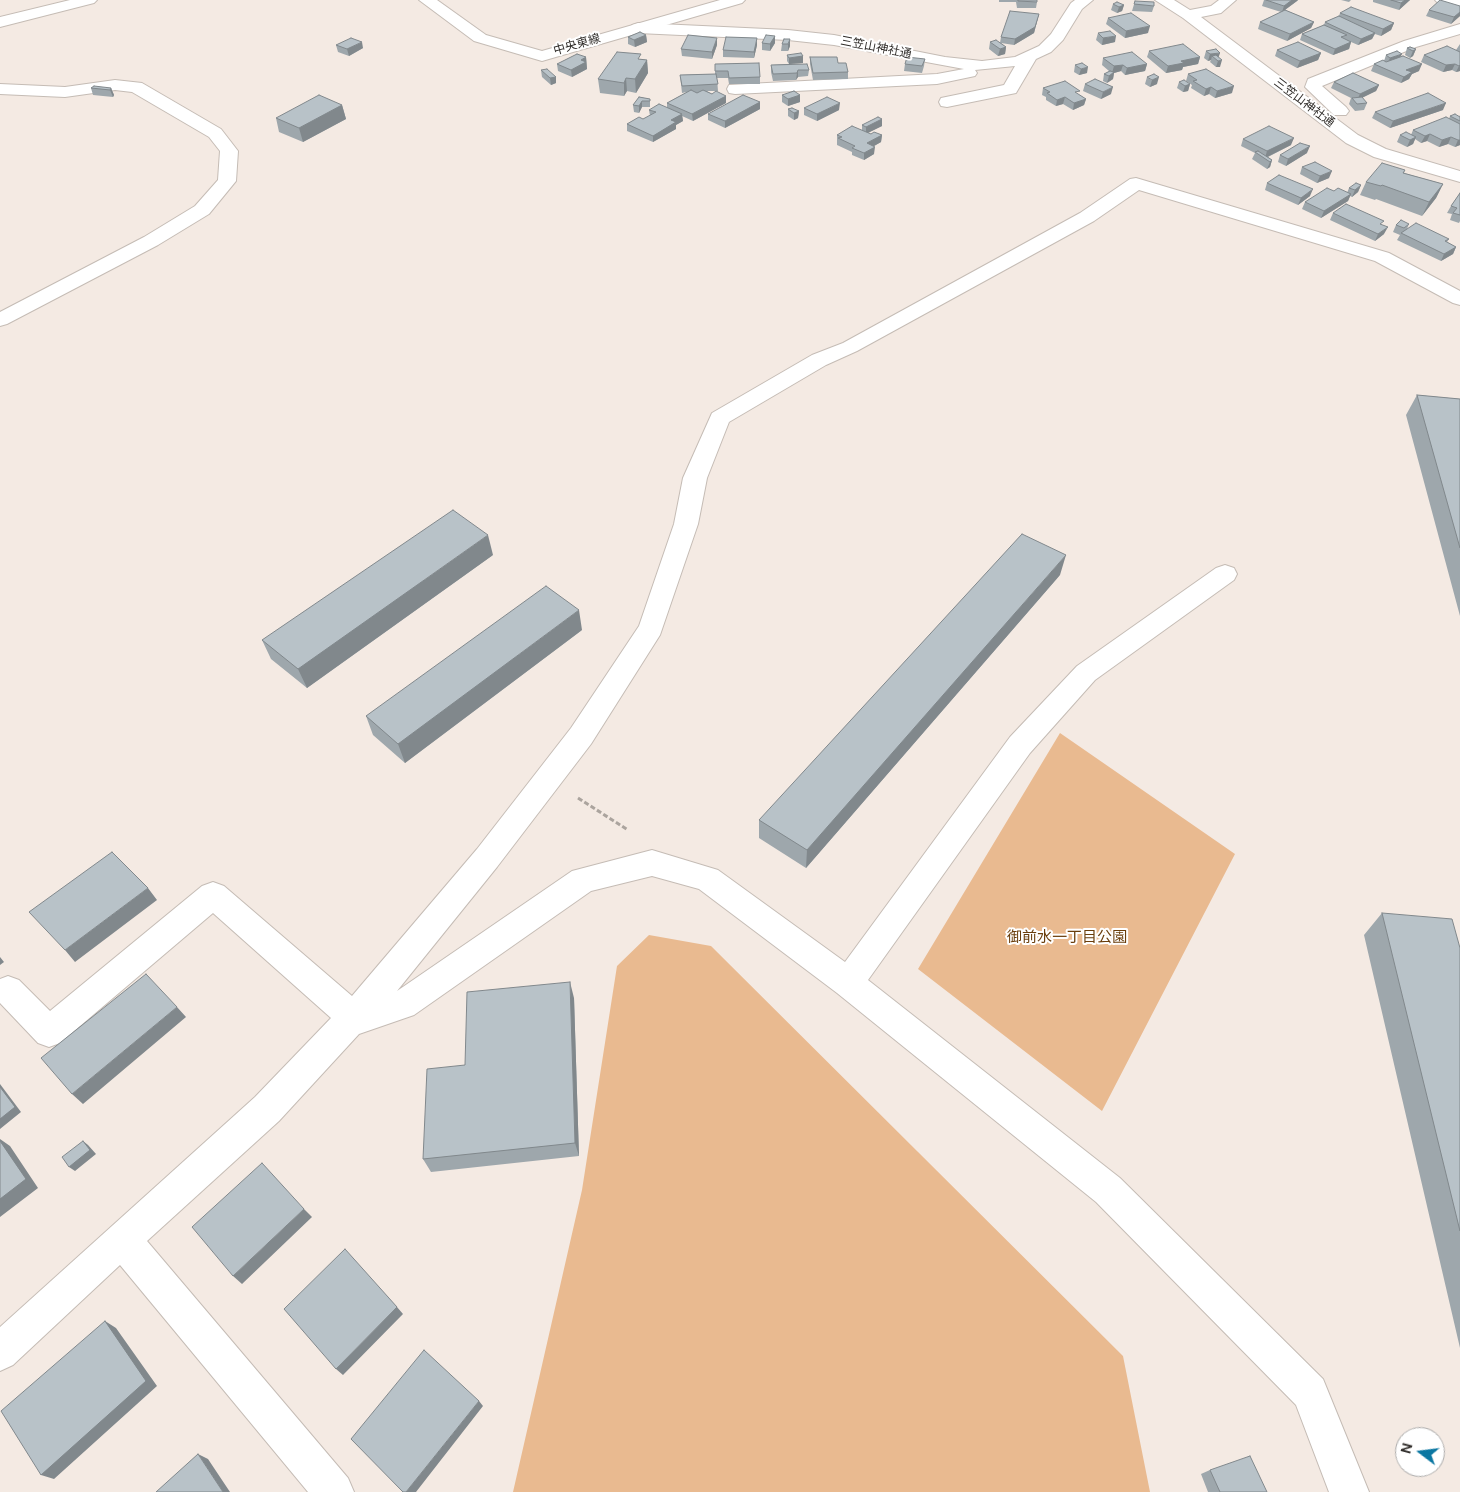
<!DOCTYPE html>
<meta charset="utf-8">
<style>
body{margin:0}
#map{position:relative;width:1460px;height:1492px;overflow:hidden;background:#f4eae3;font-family:"DM Sans",sans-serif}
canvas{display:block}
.north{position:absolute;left:1395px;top:1427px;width:50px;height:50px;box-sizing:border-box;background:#fff;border:1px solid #acabaa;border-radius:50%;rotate:285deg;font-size:14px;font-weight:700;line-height:20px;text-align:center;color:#302d2a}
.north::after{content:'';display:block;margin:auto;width:18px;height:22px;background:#0b77a2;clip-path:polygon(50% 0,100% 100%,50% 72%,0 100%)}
</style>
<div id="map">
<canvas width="1460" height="1492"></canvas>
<div class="north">N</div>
</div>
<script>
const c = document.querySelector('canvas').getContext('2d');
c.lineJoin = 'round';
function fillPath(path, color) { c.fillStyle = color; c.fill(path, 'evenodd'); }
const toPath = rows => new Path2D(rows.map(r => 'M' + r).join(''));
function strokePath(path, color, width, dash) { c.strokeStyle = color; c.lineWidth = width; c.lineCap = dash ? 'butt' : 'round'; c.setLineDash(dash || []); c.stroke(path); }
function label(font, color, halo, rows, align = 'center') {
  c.font = font + ' "DM Sans","Noto Sans JP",sans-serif'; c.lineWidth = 4; c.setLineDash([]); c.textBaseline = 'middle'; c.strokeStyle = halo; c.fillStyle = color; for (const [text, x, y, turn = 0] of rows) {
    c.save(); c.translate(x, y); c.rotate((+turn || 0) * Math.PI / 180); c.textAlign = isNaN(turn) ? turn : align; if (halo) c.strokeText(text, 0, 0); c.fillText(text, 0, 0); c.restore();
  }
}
const green = toPath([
 [1060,733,1235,854,1102,1111,918,969],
 [649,935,711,946,1123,1356,1150,1492,513,1492,582,1190,617,966]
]);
const path = toPath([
 [578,798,628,830]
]);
const minor = toPath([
 [1075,0,1093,0,1082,9,1063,40,1051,52,1036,59,1016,93,947,107,941,106,939,102,941,98,1004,85,1015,66,975,70,977,73,975,76,937,84,735,94,729,93,727,89,729,85,937,74,964,69,834,45,788,40,638,33,632,31,630,28,632,25,638,23,788,30,834,35,945,57,982,61,1015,57,1039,46,1051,34,1071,3,1075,0],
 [1155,0,1174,0,1190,10,1211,6,1219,0,1236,0,1221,13,1201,17,1358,135,1386,149,1460,171,1460,182,1374,157,1346,143,1183,18,1155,0],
 [1435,0,1460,0,1460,10,1438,3,1435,0],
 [1460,24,1460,34,1416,47,1322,86,1346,107,1349,111,1346,115,1334,115,1305,87,1308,79,1404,41,1460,24],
 [115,80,142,83,221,129,238,151,236,181,209,214,158,245,7,324,0,326,0,312,144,237,195,206,218,180,220,151,209,137,132,92,115,90,65,97,0,94,0,84,65,87,115,80],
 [1136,178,1389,253,1460,291,1460,305,1453,303,1375,261,1139,190,1094,221,857,351,826,365,729,422,707,478,698,524,660,635,591,744,497,867,397,991,572,871,652,850,718,870,845,962,1010,737,1077,666,1216,568,1225,565,1234,568,1237,574,1234,580,1095,680,1030,753,868,980,1120,1178,1323,1379,1369,1492,1329,1492,1296,1405,1096,1202,837,993,699,889,652,876,591,891,414,1015,359,1034,279,1121,147,1241,348,1478,354,1492,308,1492,120,1265,13,1365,0,1371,0,1327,255,1097,331,1018,213,913,60,1043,49,1047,38,1043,0,1003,0,979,8,976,19,980,50,1011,202,886,213,882,224,886,352,996,477,849,571,728,639,626,674,524,683,478,712,413,812,355,843,343,1080,213,1130,179,1136,178]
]);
const major = toPath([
 [70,0,97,0,94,3,0,27,0,17,70,0],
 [419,0,437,0,486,35,542,51,720,0,745,0,742,3,542,61,474,41,419,0]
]);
const wall = toPath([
 [999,0,1037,0,1037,2,1036,8,1017,8,1016,2,999,2],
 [1264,0,1298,0,1297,1,1285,10,1314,22,1311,28,1287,41,1258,29,1260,22,1281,12,1262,6],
 [1341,0,1351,0,1349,2],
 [1373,0,1410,0,1399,10,1373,2],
 [1135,1,1154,6,1152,12,1132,11],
 [1113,4,1124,5,1122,11,1117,13,1111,10],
 [1460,6,1460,16,1451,24,1426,16,1429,10],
 [1340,13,1394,23,1391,30,1381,36,1375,34,1372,39,1358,45,1351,42,1349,49,1333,55,1300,40,1302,34,1324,25,1325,22,1339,16],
 [1039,14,1034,33,1014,45,1001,43,1006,47,1005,54,998,56,989,49,990,42,1000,43,1001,37],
 [1108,18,1148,33,1125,38,1106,24],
 [1098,33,1115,42,1102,45,1096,40],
 [646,35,647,42,635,47,628,44,628,37],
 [775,36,775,43,770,51,762,50,762,43],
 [784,39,790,46,788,51,781,51,782,44],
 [1460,44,1460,71,1456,72,1452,70,1443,72,1421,62,1424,55,1456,50],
 [336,45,363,48,349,56,338,52],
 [717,45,712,59,682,56,681,49],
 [757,45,754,58,723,57,723,50],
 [1407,48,1416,49,1413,56,1410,58,1405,55],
 [1277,50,1321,53,1318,60,1297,68,1275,56],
 [1149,51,1200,57,1198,64,1183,67,1182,70,1166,73,1147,57],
 [1206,51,1219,58,1220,67,1216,67,1210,62,1211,60,1208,61,1204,58],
 [787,55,803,56,803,63,790,64,809,70,808,76,798,77,796,80,773,81,771,72,771,65,789,64,787,61],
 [1386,55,1401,57,1419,71,1412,74,1409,79,1401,83,1371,71,1374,64,1384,61],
 [586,57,587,69,572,77,558,71,557,64],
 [810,57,838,63,848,72,848,79,813,80,810,64],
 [1103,58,1147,64,1145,71,1125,75,1121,71,1114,73,1113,79,1107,83,1103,81,1104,74,1109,71,1102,65],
 [641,59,647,60,648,73,636,93,627,91,624,96,600,93,598,79],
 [925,59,924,66,922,73,904,71,905,64],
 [715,64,760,77,760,84,729,84,728,78,717,78,718,91,707,91,712,94,726,96,726,103,693,121,682,116,683,121,676,125,676,129,653,142,627,131,627,124,643,119,650,116,649,110,667,108,667,103,687,92,682,93,680,75,715,74],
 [1075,65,1087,73,1079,75,1074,72],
 [541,70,556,77,556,83,551,85,542,77],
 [1188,74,1232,93,1215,98,1209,94,1204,96,1191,88,1192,85,1186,81],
 [1147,77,1157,84,1150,87,1145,84],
 [1179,82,1190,84,1188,91,1183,92,1177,88],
 [1334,82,1379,85,1376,91,1362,98,1367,103,1364,110,1355,111,1349,104,1351,98,1331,88],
 [1085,84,1111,94,1101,99,1083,91],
 [91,88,111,88,114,95,113,97,93,95],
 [1043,88,1080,95,1086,99,1084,105,1073,110,1063,104,1056,106,1046,100,1046,97,1042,95],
 [782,95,800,95,800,102,788,106,782,102],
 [639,97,650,99,650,107,642,107,639,113,634,112,633,105],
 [760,102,760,109,725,128,708,120,708,114],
 [342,105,346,119,303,142,279,132,276,118],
 [804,108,839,110,817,121,804,115],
 [788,109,799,111,798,118,794,120,788,116],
 [1443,110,1390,128,1372,118,1375,112],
 [1460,115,1460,145,1455,147,1448,144,1439,147,1427,141,1421,143,1415,139,1413,144,1407,147,1397,142,1400,135,1411,135,1413,130,1449,119,1450,116,1459,117],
 [882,119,882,126,867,133,871,134,882,135,881,142,874,146,874,154,864,160,852,155,852,152,837,145,837,135,862,130,862,125],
 [1243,139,1291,145,1268,157,1272,160,1270,167,1267,169,1252,159,1255,153,1241,146],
 [1307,153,1286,166,1278,162,1280,155],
 [1302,167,1329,178,1317,183,1300,174],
 [1405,170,1404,173,1443,184,1436,198,1422,216,1376,199,1375,200,1360,195,1366,182],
 [1267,183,1310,196,1298,205,1265,190],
 [1361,185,1358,192,1352,197,1350,196,1348,201,1321,218,1302,209,1305,202,1334,191,1347,193,1349,188],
 [1460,193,1460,221,1459,223,1450,220,1452,214,1447,213,1451,206],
 [1333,213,1382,225,1384,234,1375,241,1330,220],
 [1409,224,1407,229,1449,239,1447,242,1456,247,1453,254,1441,261,1397,240,1400,235,1393,232,1396,225],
 [1417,395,1460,399,1460,616,1406,415],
 [493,555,307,688,271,659,262,640],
 [1060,575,806,868,759,838,759,820],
 [582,630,405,763,373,735,366,716],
 [1382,913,1460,948,1460,1348,1364,935],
 [574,998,579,1156,431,1172,423,1159,465,1065],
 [1210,1470,1267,1492,1208,1492,1201,1474]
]);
const shadedWall = toPath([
 [1292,0,1298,0,1297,1,1282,12,1284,6],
 [1405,0,1410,0,1399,10,1401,3],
 [1124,5,1122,11,1117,13,1119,7],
 [1460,12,1460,16,1451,24,1454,17],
 [1039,14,1034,33,1014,45,1015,39],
 [1314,22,1311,28,1287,41,1290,34],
 [1394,23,1391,30,1381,36,1383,29],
 [1150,26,1148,33,1125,38,1126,31],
 [1375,33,1372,39,1358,45,1361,39],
 [646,35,647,42,635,47,634,40],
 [775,36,775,43,770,51,770,44],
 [1116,36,1115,42,1102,45,1103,38],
 [717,38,717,45,712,59,712,52],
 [757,38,757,45,754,58,754,52],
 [790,39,790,46,788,51,788,44],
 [362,42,363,48,349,56,347,49],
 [1351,42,1349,49,1333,55,1335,49],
 [1006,47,1005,54,998,56,1000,49],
 [1416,49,1413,56,1410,58,1413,51],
 [1220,53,1218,59,1212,56,1211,60,1208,61,1210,54],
 [1321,53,1318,60,1297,68,1300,61],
 [1402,54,1399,60,1387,64,1390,58],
 [803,56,803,63,789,64,789,58],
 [586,57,587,69,572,77,571,70,581,60],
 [1200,57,1198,64,1183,67,1182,70,1166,73,1168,66,1181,61],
 [647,60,648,73,636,93,635,79],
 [1222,60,1220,67,1216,67,1218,61],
 [1147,64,1145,71,1125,75,1127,68],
 [1422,64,1419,71,1412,74,1409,79,1401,83,1406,70],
 [1455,64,1452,70,1443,72,1446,65],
 [1123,65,1121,71,1114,73,1113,79,1107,83,1109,76,1112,73,1114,66],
 [1460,65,1460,71,1456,72,1459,66],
 [1088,67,1087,73,1079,75,1081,69],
 [798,70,798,77,796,80,797,73],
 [556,77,556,83,551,85,550,78],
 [1159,77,1157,84,1150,87,1152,80],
 [626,78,627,91,624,96,624,83],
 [1190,84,1188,91,1183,92,1185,86],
 [1379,85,1376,91,1357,100,1360,94],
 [1234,86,1232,93,1215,98,1217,91],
 [1113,87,1111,94,1101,99,1103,92],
 [1211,87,1209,94,1204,96,1206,89],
 [111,88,114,95,113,97,110,90],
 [800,95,800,102,788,106,788,99],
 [726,96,726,103,693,121,692,114],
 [1065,97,1063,104,1056,106,1057,100],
 [1086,99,1084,105,1073,110,1074,103],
 [642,101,642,107,639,113,639,106],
 [760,102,760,109,725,128,725,121],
 [840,103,839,110,817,121,817,114],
 [1446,103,1443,110,1390,128,1393,121],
 [342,105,346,119,303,142,299,128],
 [799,111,798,118,794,120,794,113],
 [682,114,683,121,676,125,676,129,653,142,653,136,671,120],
 [882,119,882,126,866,134,866,127],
 [1430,134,1427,141,1421,143,1425,136],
 [882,135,881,142,867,150,867,143],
 [1416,137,1413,144,1407,147,1410,140],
 [1451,137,1448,144,1439,147,1442,140],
 [1294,138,1291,145,1265,158,1267,151],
 [1458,140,1460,140,1460,145,1455,147],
 [1310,146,1307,153,1286,166,1288,159],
 [875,147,874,154,864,160,864,153],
 [1272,160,1270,167,1267,169,1270,162],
 [1332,171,1329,178,1317,183,1320,176],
 [1443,184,1436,198,1422,216,1429,202],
 [1361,185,1358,192,1352,197,1355,190],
 [1313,189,1310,196,1298,205,1301,198],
 [1351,194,1348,201,1321,218,1324,211],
 [1388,227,1384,234,1375,241,1378,234],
 [1456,247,1453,254,1441,261,1444,254],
 [488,535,493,555,307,688,298,669],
 [1066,555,1060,575,806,868,807,850],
 [579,610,582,630,405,763,398,744],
 [148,888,157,900,75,962,65,950],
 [0,957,4,962,0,965],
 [570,982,574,998,579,1156,575,1143],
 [177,1007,186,1017,83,1104,72,1094],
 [0,1084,21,1112,0,1129],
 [0,1139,10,1146,38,1188,0,1217],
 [83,1141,88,1145,96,1154,75,1171,69,1167],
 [304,1209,312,1217,242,1284,233,1276],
 [397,1307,403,1314,343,1375,336,1369],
 [105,1321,116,1328,157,1386,54,1479,41,1475],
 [479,1401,483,1406,416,1492,406,1492],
 [198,1454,208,1459,230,1492,223,1492]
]);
const building = toPath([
 [1018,0,1037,0,1037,2,1018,1,1018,0],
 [1266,0,1292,0,1284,6,1266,0],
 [1391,0,1405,0,1401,3,1391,0],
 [1440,0,1460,6,1460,12,1454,17,1429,10,1440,0],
 [1135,1,1154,2,1154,6,1134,4,1135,1],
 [1117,2,1124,5,1119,7,1113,4,1117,2],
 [1351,7,1394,23,1383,29,1340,13,1351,7],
 [1285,10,1314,22,1290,34,1260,22,1285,10],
 [1010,11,1039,14,1035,27,1015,39,1001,37,1010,11],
 [1131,13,1150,26,1126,31,1108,18,1131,13],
 [1339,16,1375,33,1361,39,1325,22,1339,16],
 [1324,25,1347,35,1341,37,1351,42,1335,49,1302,34,1324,25],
 [1110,31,1116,36,1103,38,1098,33,1110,31],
 [640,32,646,35,634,40,628,37,640,32],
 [688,35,717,38,712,52,681,49,688,35],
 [766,35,775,36,770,44,762,43,766,35],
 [726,37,757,38,754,52,723,50,726,37],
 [351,38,362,42,347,49,336,45,351,38],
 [784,39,790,39,788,44,782,44,784,39],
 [996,40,1006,47,1000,49,990,42,996,40],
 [1298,42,1321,53,1300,61,1277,50,1298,42],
 [1183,44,1200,57,1181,61,1184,63,1168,66,1149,51,1183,44],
 [1447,46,1460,52,1460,65,1459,66,1455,64,1446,65,1424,55,1447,46],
 [1410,47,1416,49,1413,51,1407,48,1410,47],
 [1216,49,1220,53,1210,54,1206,51,1216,49],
 [1397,51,1402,54,1390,58,1386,55,1397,51],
 [617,52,641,54,638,59,647,60,635,79,626,78,624,83,598,79,617,52],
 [1132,52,1147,64,1127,68,1123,65,1114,66,1103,58,1132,52],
 [801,53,803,56,789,58,787,55,801,53],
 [577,54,586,57,581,60,586,62,571,70,557,64,577,54],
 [1216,55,1222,60,1218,61,1212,56,1216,55],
 [1403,56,1422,64,1406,70,1412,72,1404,77,1374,64,1383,60,1386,62,1403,56],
 [810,57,837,57,838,63,846,63,848,72,813,73,810,57],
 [907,57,925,59,922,66,905,64,907,57],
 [759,63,760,77,729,78,728,71,715,71,715,64,759,63],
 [1082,63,1088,67,1081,69,1075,65,1082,63],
 [807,64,809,70,798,70,797,73,773,74,771,65,807,64],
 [547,69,556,77,550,78,541,70,547,69],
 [1206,69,1234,86,1217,91,1211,87,1206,89,1193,81,1197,80,1188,74,1206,69],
 [1110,71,1114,72,1109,76,1104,74,1110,71],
 [1353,73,1379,85,1360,94,1334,82,1353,73],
 [716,74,718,84,682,86,680,75,716,74],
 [1154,74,1159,77,1152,80,1147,77,1154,74],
 [1095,79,1113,87,1103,92,1085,84,1095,79],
 [1184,80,1190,84,1185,86,1179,82,1184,80],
 [1065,81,1080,91,1075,92,1086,99,1074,103,1065,97,1057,100,1047,93,1050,92,1043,88,1065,81],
 [94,86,111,88,110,90,91,88,94,86],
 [691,90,697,93,703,90,712,94,716,91,726,96,692,114,667,103,691,90],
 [794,91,800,95,788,99,782,95,794,91],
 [1428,93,1446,103,1393,121,1375,112,1428,93],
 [319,95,342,105,299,128,276,118,319,95],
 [743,95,760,102,725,121,708,114,743,95],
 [639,97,650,99,650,101,642,101,639,106,633,105,639,97],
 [827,97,840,103,817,114,804,108,827,97],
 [1362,97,1367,103,1357,104,1352,98,1362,97],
 [659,104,682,114,671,120,676,122,653,136,627,124,639,117,643,119,656,112,649,110,659,104],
 [792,108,799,111,794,113,788,109,792,108],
 [1455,114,1460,117,1460,121,1450,116,1455,114],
 [878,117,882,119,866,127,862,125,878,117],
 [1446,117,1460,124,1460,140,1458,140,1451,137,1442,140,1430,134,1425,136,1413,130,1446,117],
 [852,126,871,134,874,132,882,135,867,143,875,147,864,153,852,148,855,146,838,138,842,137,837,135,852,126],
 [1269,126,1294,138,1267,151,1243,139,1269,126],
 [1406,132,1416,137,1410,140,1400,135,1406,132],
 [1300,143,1310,146,1288,159,1280,155,1300,143],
 [1258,151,1272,160,1270,162,1255,152,1258,151],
 [1315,162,1332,171,1320,176,1302,167,1315,162],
 [1382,163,1405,170,1403,173,1443,184,1429,202,1382,185,1381,186,1366,182,1382,163],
 [1279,175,1313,189,1301,198,1267,183,1279,175],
 [1356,183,1361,185,1355,190,1349,188,1356,183],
 [1327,188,1334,191,1338,188,1351,194,1324,211,1305,202,1327,188],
 [1460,193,1460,215,1453,213,1457,208,1451,206,1460,193],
 [1346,204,1384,221,1380,224,1388,227,1378,234,1333,213,1346,204],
 [1401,220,1409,224,1404,228,1396,225,1401,220],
 [1416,223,1449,239,1445,241,1456,247,1444,254,1401,233,1416,223],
 [1417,395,1460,399,1460,548,1417,395],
 [453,510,488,535,298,669,262,640,453,510],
 [1022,534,1066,555,807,850,759,820,1022,534],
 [546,586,579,610,398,744,366,716,546,586],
 [112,852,148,888,65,950,29,912,112,852],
 [1382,913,1452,919,1460,948,1460,1231,1382,913],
 [146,974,177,1007,72,1094,41,1058,146,974],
 [570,982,575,1143,423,1159,427,1069,465,1065,467,992,570,982],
 [0,1087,15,1107,0,1119,0,1087],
 [0,1141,26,1179,0,1199,0,1141],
 [83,1141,90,1150,69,1167,62,1157,83,1141],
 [262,1163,304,1209,233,1276,192,1227,262,1163],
 [345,1249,397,1307,336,1369,284,1309,345,1249],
 [105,1321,146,1381,41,1475,1,1411,105,1321],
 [424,1350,479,1401,406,1492,403,1492,351,1439,424,1350],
 [198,1454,223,1492,156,1492,198,1454],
 [1250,1456,1267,1492,1220,1492,1210,1470,1250,1456]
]);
const farStreetnames = [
 ["中央東線",577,45,-16],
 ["三笠山神社通",876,48,11],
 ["三笠山神社通",1304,103,37]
];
const parkNames = [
 ["御前水一丁目公園",1067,938]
];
fillPath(green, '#e9ba90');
strokePath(minor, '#c5bcb5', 2);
strokePath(major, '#c5bcb5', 2);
strokePath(path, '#aba49e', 3, [5, 2.5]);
fillPath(minor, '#fff');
fillPath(major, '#fff');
fillPath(wall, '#9ea7ac');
fillPath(shadedWall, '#81888c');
fillPath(building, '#b8c2c8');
strokePath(building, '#81888c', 1);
label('12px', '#302d2a', '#fff', farStreetnames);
label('15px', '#6a3e0c', '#fff', parkNames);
</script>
